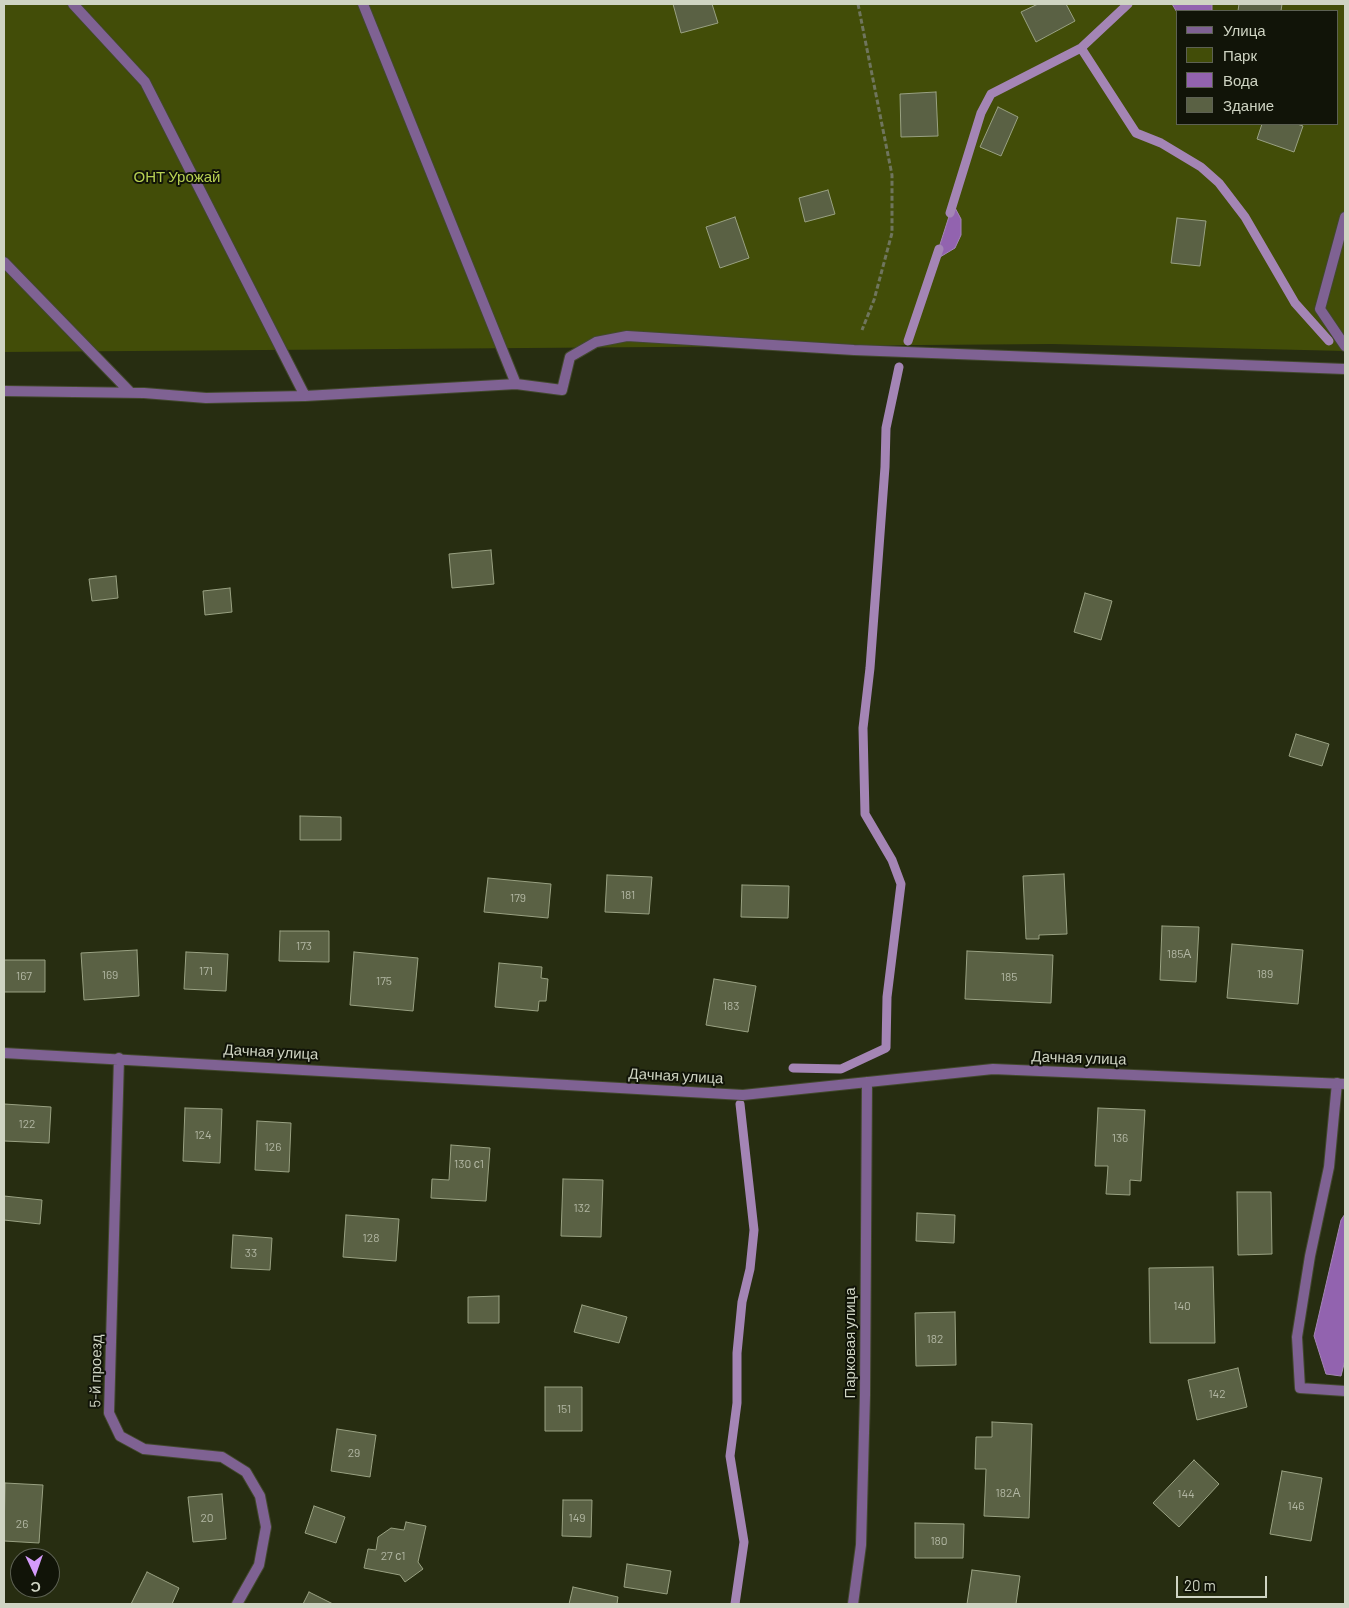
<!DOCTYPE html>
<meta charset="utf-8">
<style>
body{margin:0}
#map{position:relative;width:1349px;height:1608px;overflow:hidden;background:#272d11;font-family:Barlow,sans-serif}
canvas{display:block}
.frame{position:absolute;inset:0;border:5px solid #cfd4c3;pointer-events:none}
.legend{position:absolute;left:1176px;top:10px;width:162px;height:115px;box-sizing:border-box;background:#111408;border:1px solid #5d6153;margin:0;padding:6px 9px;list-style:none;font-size:15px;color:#cfd4c3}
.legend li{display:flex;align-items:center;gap:10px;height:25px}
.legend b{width:25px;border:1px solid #5d6153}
.north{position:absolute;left:10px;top:1548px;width:50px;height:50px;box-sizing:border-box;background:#111408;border:1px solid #5d6153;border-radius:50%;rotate:177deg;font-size:14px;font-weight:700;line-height:20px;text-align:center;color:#cfd4c3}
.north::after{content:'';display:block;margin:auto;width:18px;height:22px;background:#d59bfb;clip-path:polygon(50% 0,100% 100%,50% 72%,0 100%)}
.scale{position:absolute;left:1176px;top:1576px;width:91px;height:22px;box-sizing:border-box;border:2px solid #cfd4c3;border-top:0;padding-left:6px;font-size:15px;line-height:18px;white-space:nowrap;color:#cfd4c3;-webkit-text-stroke:4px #111408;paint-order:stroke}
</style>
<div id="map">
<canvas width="1349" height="1608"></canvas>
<div class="frame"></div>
<ul class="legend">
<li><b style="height:6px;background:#7f6293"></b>Улица</li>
<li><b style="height:14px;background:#424d08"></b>Парк</li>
<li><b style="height:14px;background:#9263af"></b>Вода</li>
<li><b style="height:14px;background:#5a6144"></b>Здание</li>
</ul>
<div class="north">С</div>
<div class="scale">20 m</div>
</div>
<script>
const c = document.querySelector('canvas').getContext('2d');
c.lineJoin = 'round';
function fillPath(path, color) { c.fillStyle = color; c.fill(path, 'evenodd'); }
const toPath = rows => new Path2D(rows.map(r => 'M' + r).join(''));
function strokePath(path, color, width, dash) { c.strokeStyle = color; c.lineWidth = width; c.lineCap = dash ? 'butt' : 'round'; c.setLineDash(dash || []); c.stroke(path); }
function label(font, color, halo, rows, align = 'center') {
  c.font = font + ' Barlow,sans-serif'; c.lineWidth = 4; c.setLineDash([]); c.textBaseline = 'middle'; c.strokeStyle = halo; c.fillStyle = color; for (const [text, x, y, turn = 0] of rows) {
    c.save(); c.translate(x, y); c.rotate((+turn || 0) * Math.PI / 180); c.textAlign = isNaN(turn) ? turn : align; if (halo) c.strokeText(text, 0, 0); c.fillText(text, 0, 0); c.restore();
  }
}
const green = toPath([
 [4,4,1345,4,1345,351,1052,344,4,352],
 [1178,11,1338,11,1338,124,1178,124]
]);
const water = toPath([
 [1172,4,1212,4,1212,11,1178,11,1178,14,1172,4],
 [953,204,961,219,961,235,955,248,935,260,953,204],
 [1345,1214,1345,1360,1341,1376,1326,1374,1314,1336,1341,1220,1345,1214]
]);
const stream = toPath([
 [1081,48,1136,133,1161,143,1201,167,1219,183,1245,217,1295,303,1329,341],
 [950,213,981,113,991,94,1081,48,1128,4],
 [908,341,939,249],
 [793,1068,841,1069,886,1048,887,997,901,884,892,860,865,814,863,728,870,668,885,467,886,428,899,367],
 [735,1604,744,1542,730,1456,737,1403,737,1353,742,1302,750,1269,754,1230,740,1104]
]);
const building = toPath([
 [673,4,712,4,718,23,681,33,673,4],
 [1038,4,1066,4,1075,21,1036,42,1021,12,1038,4],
 [1239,4,1282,4,1281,11,1238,11,1239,4],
 [936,92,938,136,901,137,900,94,936,92],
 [998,107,1018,117,1001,156,980,147,998,107],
 [1262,124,1297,124,1303,126,1294,152,1257,139,1262,124],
 [828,190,835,214,805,222,799,198,828,190],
 [735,217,749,258,720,268,706,227,735,217],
 [1177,218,1206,221,1200,266,1171,263,1177,218],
 [491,550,494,584,452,588,449,554,491,550],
 [116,576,118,598,92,601,89,579,116,576],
 [230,588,232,612,205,615,203,591,230,588],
 [1085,593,1112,601,1101,640,1074,632,1085,593],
 [1296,734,1329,744,1322,766,1289,756,1296,734],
 [300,816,341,817,341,840,300,840,300,816],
 [1064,874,1067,934,1039,935,1039,939,1026,939,1023,876,1064,874],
 [607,875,652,877,649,914,605,912,607,875],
 [488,878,551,884,548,918,484,912,488,878],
 [742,885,789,886,788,918,741,917,742,885],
 [1162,926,1199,927,1196,982,1160,980,1162,926],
 [280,931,329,931,329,962,279,961,280,931],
 [1232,944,1303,950,1298,1004,1227,998,1232,944],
 [137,950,139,996,84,1000,81,953,137,950],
 [967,951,1053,955,1051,1003,965,999,967,951],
 [186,952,228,954,226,991,184,989,186,952],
 [354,952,418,958,413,1011,350,1005,354,952],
 [4,960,45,960,45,992,4,992,4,960],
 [499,963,542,967,541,978,548,979,546,1001,539,1001,538,1011,495,1007,499,963],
 [714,979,756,986,748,1032,706,1025,714,979],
 [4,1104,51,1107,49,1143,4,1141,4,1104],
 [185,1108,222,1109,220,1163,183,1161,185,1108],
 [1098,1108,1145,1110,1141,1181,1130,1180,1130,1195,1106,1194,1108,1166,1095,1166,1098,1108],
 [257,1121,291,1123,289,1172,255,1170,257,1121],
 [451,1145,490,1148,486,1201,431,1198,432,1179,449,1180,451,1145],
 [563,1179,603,1180,601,1237,561,1236,563,1179],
 [1237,1192,1271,1192,1272,1254,1238,1255,1237,1192],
 [4,1196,42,1200,40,1224,4,1220,4,1196],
 [917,1213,955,1215,954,1243,916,1241,917,1213],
 [346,1215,399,1219,396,1261,343,1257,346,1215],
 [233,1235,272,1238,270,1270,231,1268,233,1235],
 [1213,1267,1215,1343,1150,1343,1149,1268,1213,1267],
 [499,1296,499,1323,468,1323,468,1297,499,1296],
 [582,1305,627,1317,619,1343,574,1332,582,1305],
 [955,1312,956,1365,916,1366,915,1313,955,1312],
 [1238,1368,1247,1407,1197,1420,1188,1380,1238,1368],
 [545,1387,582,1387,582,1431,545,1431,545,1387],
 [992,1422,1032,1424,1029,1518,984,1516,986,1469,975,1469,976,1437,992,1437,992,1422],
 [337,1429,376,1435,370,1477,331,1471,337,1429],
 [1194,1460,1219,1484,1179,1527,1153,1503,1194,1460],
 [1282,1471,1322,1478,1311,1541,1270,1534,1282,1471],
 [5,1483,43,1485,39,1543,4,1541,5,1483],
 [222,1494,226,1539,193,1542,188,1497,222,1494],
 [563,1500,592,1500,591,1537,562,1536,563,1500],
 [314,1506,345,1517,336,1543,305,1533,314,1506],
 [406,1522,426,1526,418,1562,423,1569,405,1582,400,1575,364,1568,368,1549,376,1550,378,1537,391,1528,404,1530,406,1522],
 [915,1523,964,1524,963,1558,915,1558,915,1523],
 [627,1564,671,1571,667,1594,624,1587,627,1564],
 [972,1570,1020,1576,1016,1604,967,1604,972,1570],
 [147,1572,179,1588,172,1604,131,1604,147,1572],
 [573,1587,618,1597,617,1604,569,1604,573,1587],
 [309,1592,333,1604,303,1604,309,1592]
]);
const path = toPath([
 [858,4,892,175,892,233,874,300,862,330]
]);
const lane = toPath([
 [1337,1083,1329,1167,1310,1256,1297,1337,1300,1388,1345,1391]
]);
const street = toPath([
 [73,4,145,82,305,396],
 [363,4,516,384],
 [1345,217,1320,309,1345,346],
 [4,262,131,393],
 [4,391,144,393,206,398,305,396,516,384,562,390,570,357,596,342,627,336,854,350,1345,369],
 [4,1053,743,1095,993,1069,1345,1084],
 [119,1058,109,1413,120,1436,144,1449,222,1457,246,1472,260,1496,266,1527,259,1565,237,1604],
 [853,1604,861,1545,865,1395,867,1082]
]);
const numberNames = [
 ["181",628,895],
 ["179",518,898],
 ["173",304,946],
 ["185А",1179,954],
 ["171",206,971],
 ["189",1265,974],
 ["169",110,975],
 ["167",24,976],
 ["185",1009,977],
 ["175",384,981],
 ["183",731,1006],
 ["122",27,1124],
 ["124",203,1135],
 ["136",1120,1138],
 ["126",273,1147],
 ["130 с1",469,1164],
 ["132",582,1208],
 ["128",371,1238],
 ["33",251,1253],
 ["140",1182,1306],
 ["182",935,1339],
 ["142",1217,1394],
 ["151",564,1409],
 ["29",354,1453],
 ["182А",1008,1493],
 ["144",1186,1494],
 ["146",1296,1506],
 ["20",207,1518],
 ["149",577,1518],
 ["26",22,1524],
 ["180",939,1541],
 ["27 с1",393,1556]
];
const parkNames = [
 ["ОНТ Урожай",177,177]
];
const streetNames = [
 ["Дачная улица",271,1052,3],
 ["Дачная улица",1079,1058,2],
 ["Дачная улица",676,1076,3],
 ["Парковая улица",850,1343,-90],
 ["5-й проезд",96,1371,-89]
];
fillPath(green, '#424d08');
fillPath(water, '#9263af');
strokePath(water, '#a485b5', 1);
strokePath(stream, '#a485b5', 9);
fillPath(building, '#5a6144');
strokePath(building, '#99a182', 1);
strokePath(lane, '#42482d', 12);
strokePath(street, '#42482d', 12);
strokePath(path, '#6f755d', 3, [5, 2.5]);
strokePath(lane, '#7f6293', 10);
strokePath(street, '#7f6293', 10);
label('12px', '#b2b7a3', null, numberNames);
label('15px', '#b7d052', '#111408', parkNames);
label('15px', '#cfd4c3', '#111408', streetNames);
</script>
